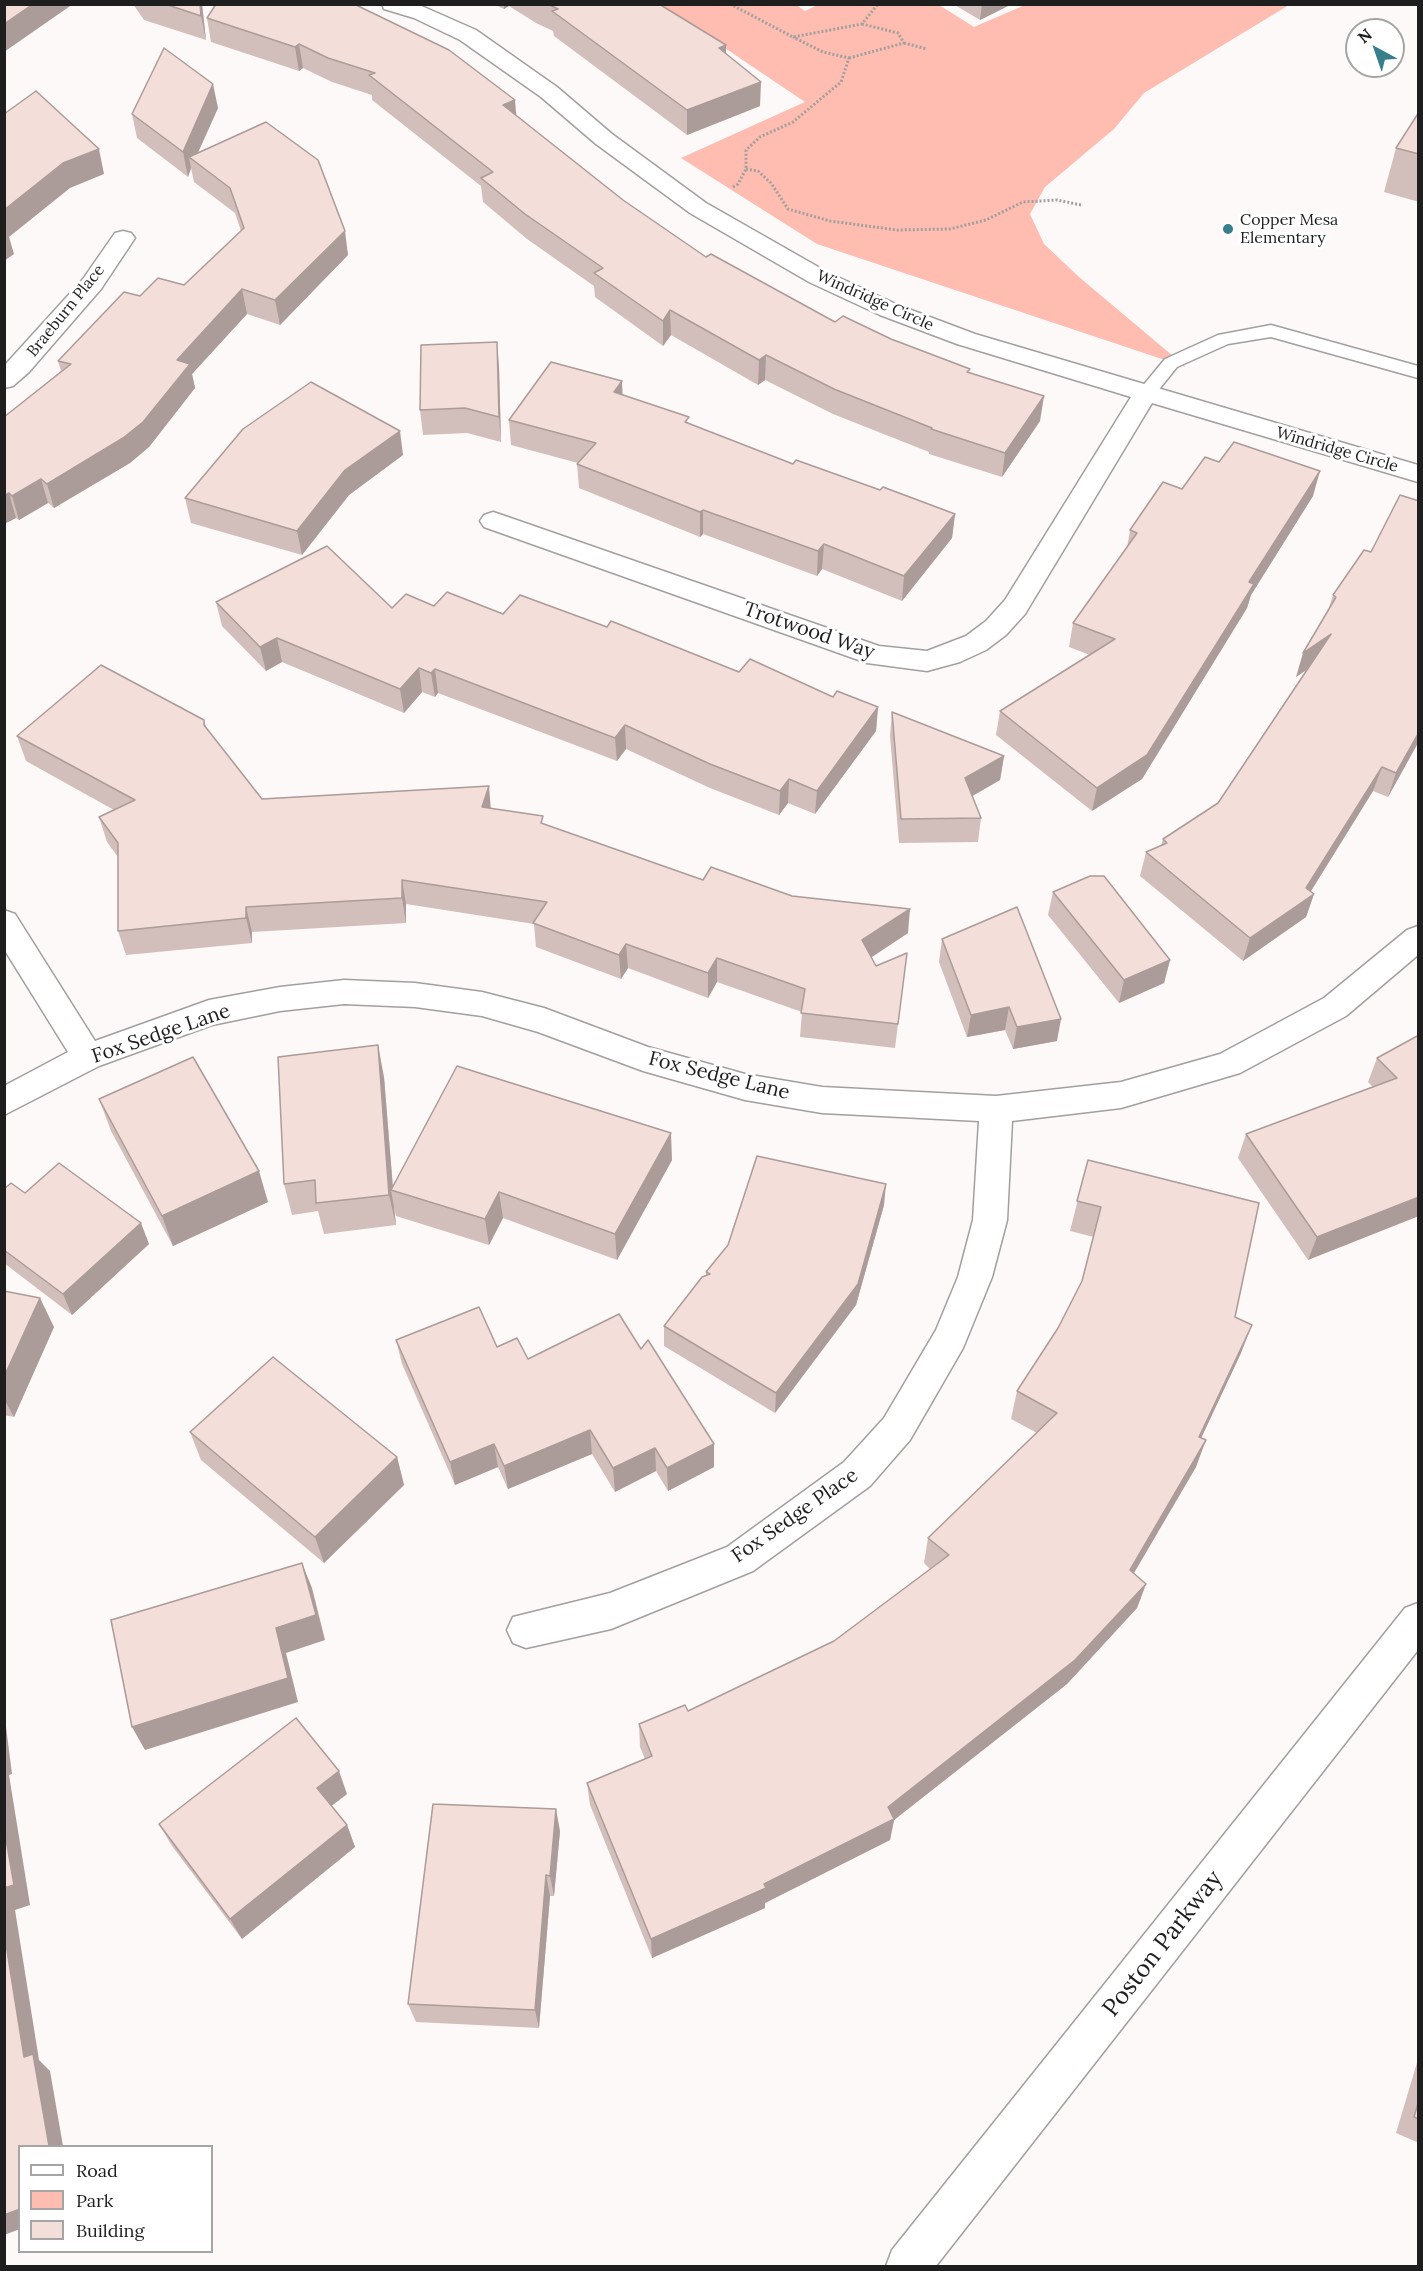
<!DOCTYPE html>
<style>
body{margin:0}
#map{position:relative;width:1423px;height:2271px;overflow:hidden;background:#fdf9f8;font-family:Lora,serif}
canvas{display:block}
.frame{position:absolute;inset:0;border:6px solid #1f1e1e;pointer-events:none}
.legend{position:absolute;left:18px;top:2145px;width:195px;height:108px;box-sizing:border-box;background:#fff;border:2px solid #a5a5a5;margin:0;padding:8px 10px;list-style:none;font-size:18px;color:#1f1e1e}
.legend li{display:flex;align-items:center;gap:12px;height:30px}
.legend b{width:30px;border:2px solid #a5a5a5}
.north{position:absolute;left:1345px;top:18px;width:60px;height:60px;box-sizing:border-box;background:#fff;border:2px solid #a5a5a5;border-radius:50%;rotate:320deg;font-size:16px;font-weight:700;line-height:24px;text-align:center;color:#1f1e1e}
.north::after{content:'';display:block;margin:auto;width:21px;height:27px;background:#387e8b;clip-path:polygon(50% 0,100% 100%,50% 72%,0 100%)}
</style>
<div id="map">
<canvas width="1423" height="2271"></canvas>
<div class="frame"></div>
<ul class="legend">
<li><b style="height:8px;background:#fff"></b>Road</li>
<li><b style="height:16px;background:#febdb0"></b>Park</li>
<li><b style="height:16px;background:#f4deda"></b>Building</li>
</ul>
<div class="north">N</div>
</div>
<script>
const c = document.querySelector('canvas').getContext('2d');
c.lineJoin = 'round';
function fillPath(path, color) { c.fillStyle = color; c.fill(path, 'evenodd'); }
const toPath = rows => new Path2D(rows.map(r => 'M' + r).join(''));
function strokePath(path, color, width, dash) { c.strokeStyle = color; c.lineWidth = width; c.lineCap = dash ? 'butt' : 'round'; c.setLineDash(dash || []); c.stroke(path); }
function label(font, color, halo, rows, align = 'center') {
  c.font = font + ' Lora,serif'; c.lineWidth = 6; c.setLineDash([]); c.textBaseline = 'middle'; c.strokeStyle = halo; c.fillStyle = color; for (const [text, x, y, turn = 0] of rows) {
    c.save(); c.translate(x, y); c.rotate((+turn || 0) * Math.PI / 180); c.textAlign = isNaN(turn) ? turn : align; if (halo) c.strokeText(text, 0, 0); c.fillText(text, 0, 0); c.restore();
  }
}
const green = toPath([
 [795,4,805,11,820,4,939,5,974,27,1025,5,1289,5,1144,93,1114,129,1045,187,1030,214,1044,244,1079,277,1186,367,817,244,681,158,805,102,661,5]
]);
const path = toPath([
 [730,4,793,37,862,24,878,4],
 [904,43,927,49],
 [849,58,904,43,898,33,862,24],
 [746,169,758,171,771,183,788,209,830,221,897,230,950,229,986,220,1023,202,1057,200,1081,205],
 [733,187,738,184,746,169,746,150,760,137,793,122,841,82,849,58,823,52,793,37]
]);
const lane = toPath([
 [1271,325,1418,366,1418,378,1271,337,1228,344,1177,367,1152,398,1145,400,1136,394,1165,359,1218,335,1271,325]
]);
const street = toPath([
 [382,4,417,4,476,30,557,87,612,134,706,203,827,272,898,305,975,334,1418,465,1418,482,1152,403,1025,614,1006,635,986,650,960,662,927,671,867,663,484,527,480,521,484,515,493,512,502,515,879,646,927,651,966,636,986,621,1005,600,1131,397,957,344,880,315,809,282,690,213,596,144,541,97,460,40,414,18,384,9,382,4],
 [123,231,131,233,135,238,101,289,29,372,13,386,4,388,4,366,83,279,115,233,123,231],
 [4,910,15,914,95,1041,209,1000,280,987,344,980,415,983,482,992,544,1008,648,1047,745,1074,822,1087,996,1096,1121,1082,1220,1054,1324,998,1407,930,1418,926,1418,955,1346,1016,1240,1073,1121,1108,1012,1121,1007,1220,992,1277,963,1348,910,1440,870,1486,753,1571,611,1629,526,1648,513,1643,507,1630,513,1617,610,1593,727,1547,844,1462,884,1418,936,1330,958,1277,973,1220,979,1121,822,1113,745,1100,643,1071,538,1032,482,1016,415,1007,344,1004,280,1011,212,1025,99,1066,4,1115,4,1086,68,1052,4,949,4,910]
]);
const secondary = toPath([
 [1418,1603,1418,1650,936,2266,886,2266,892,2250,1405,1608,1418,1603]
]);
const wall = toPath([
 [133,4,202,4,206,40,144,20],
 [216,4,516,115,623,200,706,257,835,322,891,339,969,373,1040,421,1002,477,929,454,929,452,833,414,765,380,758,385,671,335,663,346,595,297,594,286,527,239,483,202,481,186,372,100,372,95,332,82,303,68,299,71,211,42,207,18],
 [493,4,659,4,726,45,726,54,760,106,687,135,554,36,553,31,536,23,509,6,504,9],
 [953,4,1012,4,980,20],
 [218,108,198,153,348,255,280,325,247,314,192,374,195,388,149,447,130,463,54,508,48,503,19,520,16,518,4,524,4,417,61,371,58,361,140,296,184,285,241,231,235,213,194,182,191,168,188,177,137,138,132,114],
 [1419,112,1419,202,1384,192,1396,148],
 [499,366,501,442,467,433,423,435,420,410],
 [622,381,622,394,689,424,793,464,880,490,955,514,952,538,902,601,822,569,817,576,703,534,700,537,579,488,577,464,578,463,511,445,509,420],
 [403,455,349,495,302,555,191,523,185,498],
 [1182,489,1313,496,1251,595,1247,608,1142,779,1092,811,996,735,1000,711,1090,655,1069,647,1073,623,1127,548,1130,530],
 [1419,501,1419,741,1388,797,1373,791,1311,891,1314,894,1306,917,1243,961,1140,876,1146,852,1161,846,1163,839,1218,803,1307,669,1296,677,1329,608,1333,595,1371,552],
 [216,602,392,608,434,606,607,627,739,672,833,697,878,707,876,731,815,814,788,803,779,815,710,788,626,749,617,761,438,693,435,697,422,692,404,713,282,662,266,671,222,626],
 [892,712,1004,756,1000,780,972,796,981,818,978,842,899,843,890,736],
 [204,720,206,727,262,799,491,808,544,824,703,880,792,896,908,933,871,957,876,966,904,977,895,1048,800,1037,802,1012,717,982,708,998,628,968,621,979,536,947,534,924,406,904,406,923,252,932,252,943,126,955,118,931,118,857,107,842,99,817,114,810,26,761,17,736],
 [1053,892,1170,960,1164,983,1119,1003,1048,915],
 [942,939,1057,1041,1013,1049,1005,1030,967,1037,939,962],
 [1419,1035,1308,1260,1238,1158,1246,1134,1373,1087,1368,1082,1377,1058],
 [384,1077,393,1186,672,1160,617,1260,503,1218,489,1245,396,1216,394,1207,396,1225,324,1234,318,1211,292,1215,284,1184],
 [99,1099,268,1202,173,1246,111,1131],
 [1088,1160,1235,1317,1241,1353,1201,1438,1196,1467,1134,1573,1146,1584,1137,1608,1067,1684,894,1820,890,1840,765,1903,765,1908,652,1958,590,1805,587,1783,645,1759,640,1747,639,1724,688,1711,834,1641,930,1569,924,1563,928,1538,1037,1433,1011,1419,1017,1391,1058,1328,1082,1282,1094,1237,1070,1231],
 [4,1189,25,1193,149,1244,72,1315,4,1263],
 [884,1205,856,1305,775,1413,664,1346,664,1326,706,1275,706,1272],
 [4,1291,54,1327,14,1417,4,1415],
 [396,1340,497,1347,528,1359,641,1349,714,1444,714,1467,668,1491,656,1471,615,1492,592,1454,508,1489,498,1467,455,1485,402,1364],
 [190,1432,397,1457,404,1485,324,1563,201,1460],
 [347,1794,331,1806,347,1825,355,1847,242,1939,172,1846,159,1824],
 [560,1831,554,1896,550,1896,539,2028,416,2022,408,2004],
 [1419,2056,1419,2143,1396,2133]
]);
const shadedWall = toPath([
 [33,4,73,4,4,52,4,24],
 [200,4,202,4,206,40,201,16],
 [504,4,509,4,509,6,504,9],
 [982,4,1012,4,980,20],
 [299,44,303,68,299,71,295,47],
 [726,45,726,70,719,48],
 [761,82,760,106,687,135,687,110],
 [213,84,218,108,194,161,189,157,191,168,188,177,183,152],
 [515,100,517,124,503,105],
 [99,149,104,174,70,188,9,237,14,254,4,261,4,210,63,163],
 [345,231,348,255,280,325,275,300],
 [242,289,247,314,192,374,195,388,149,447,130,463,54,508,47,484,177,360],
 [670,310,671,335,663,346,663,321],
 [497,342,499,366,501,442,499,417],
 [766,355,765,380,758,385,759,360],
 [622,381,623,405,614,392],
 [1044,396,1040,421,1002,477,1005,453],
 [400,431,403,455,349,495,302,555,297,531,345,470],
 [1320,471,1313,496,1251,595,1247,608,1142,779,1092,811,1097,788,1249,582],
 [41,479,48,503,19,520,12,496],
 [9,493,16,518,4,524,4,496],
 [703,510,703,534,700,537,700,512],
 [955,514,952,538,902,601,904,576],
 [824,544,822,569,817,576,818,551],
 [1331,634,1323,659,1296,677,1303,653],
 [277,638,282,662,266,671,260,647],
 [419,668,422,692,404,713,400,689],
 [435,669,438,693,435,697,431,673],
 [878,707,876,731,815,814,817,791],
 [625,725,626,749,617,761,615,738],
 [1419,732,1419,741,1388,797,1396,773],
 [1004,756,1000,780,962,802,965,778],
 [1382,767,1373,791,1306,899,1314,894,1306,917,1243,961,1250,938,1306,888],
 [789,779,788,803,779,815,780,791],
 [489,786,491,811,482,807],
 [402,880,406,904,406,923,402,898],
 [246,907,252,932,252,943,246,918],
 [910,909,908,933,860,965,862,940],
 [626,944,628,968,621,979,619,955],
 [717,958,717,982,708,998,708,973],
 [1170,960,1164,983,1119,1003,1124,980],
 [1009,1007,1005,1030,967,1037,971,1015],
 [1061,1019,1057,1041,1013,1049,1017,1027],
 [378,1045,384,1077,393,1190,391,1190,394,1207,396,1225,389,1195],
 [671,1133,672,1160,617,1260,615,1234],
 [259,1171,268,1202,173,1246,162,1216],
 [886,1184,884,1205,856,1305,775,1413,776,1393],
 [499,1192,503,1218,489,1245,485,1219],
 [1419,1197,1419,1216,1308,1260,1317,1237],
 [141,1223,149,1244,72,1315,63,1294],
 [40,1298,54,1327,14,1417,4,1399,4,1377],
 [1252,1325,1241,1353,1189,1464,1199,1437],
 [590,1430,592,1454,508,1489,504,1466],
 [1206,1440,1196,1467,1121,1595,1130,1570],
 [494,1444,498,1467,455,1485,450,1462],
 [714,1444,714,1467,668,1491,667,1468],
 [655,1448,656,1471,615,1492,613,1468],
 [397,1457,404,1485,324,1563,315,1537],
 [302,1563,312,1588,325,1640,286,1653,298,1702,145,1750,132,1727,276,1628],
 [1146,1584,1137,1608,1067,1684,894,1820,890,1840,765,1903,765,1908,652,1958,651,1939,764,1884,888,1807],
 [4,1711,12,1774,9,1775,30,1905,15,1910,39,2060,50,2071,63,2146,49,2146,24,2057,4,1932],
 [339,1771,347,1794,326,1810,317,1788],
 [556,1809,560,1831,554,1896,550,1876],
 [347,1825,355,1847,242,1939,230,1919],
 [546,1875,550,1896,539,2028,535,2010],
 [20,2209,20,2229,4,2235,4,2215]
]);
const building = toPath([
 [4,4,33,4,4,24,4,4],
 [165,4,200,4,201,16,165,4],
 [216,4,354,4,449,50,515,100,503,105,623,200,706,257,711,254,835,322,843,316,891,339,970,369,967,372,1044,396,1005,453,931,429,932,428,834,389,766,355,759,360,670,310,663,321,594,273,603,268,525,214,481,178,493,172,369,75,375,73,328,58,299,44,295,47,207,18,216,4],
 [548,4,659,4,726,45,719,48,761,82,687,110,552,11,558,9,548,4],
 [164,48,213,84,183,152,132,114,164,48],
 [36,91,99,149,63,163,4,210,4,114,36,91],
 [1419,112,1419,154,1396,148,1419,112],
 [266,122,318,160,345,231,275,300,242,289,177,360,190,364,143,422,123,438,47,484,41,479,12,496,9,493,4,496,4,417,71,364,58,361,124,292,140,296,158,278,184,285,244,228,230,188,189,157,266,122],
 [497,342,499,417,465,408,420,410,421,345,497,342],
 [551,362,622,381,614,392,689,417,685,422,793,464,796,460,880,490,883,487,955,514,904,576,824,544,818,551,703,510,700,512,577,464,596,443,509,420,551,362],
 [311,382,400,431,345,470,297,531,185,498,243,429,311,382],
 [1234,442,1320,471,1249,582,1254,584,1147,755,1097,788,1000,711,1115,639,1073,623,1137,533,1130,530,1163,482,1182,489,1205,457,1219,462,1234,442],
 [1400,495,1419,501,1419,732,1396,773,1382,767,1306,888,1314,894,1250,938,1146,852,1167,843,1163,839,1218,803,1331,634,1303,653,1336,597,1333,595,1364,550,1371,552,1400,495],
 [327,546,392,608,406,594,434,606,447,592,503,614,520,595,607,627,611,621,739,672,750,659,833,697,837,691,878,707,817,791,789,779,780,791,710,764,625,725,615,738,435,669,431,673,419,668,400,689,277,638,260,647,216,602,327,546],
 [101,665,204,720,204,725,262,799,489,786,482,807,543,816,541,823,703,880,711,867,792,896,910,909,862,940,876,966,907,953,898,1024,801,1013,805,989,717,958,708,973,626,944,619,955,533,923,547,902,402,880,402,898,246,907,246,918,118,931,118,843,99,817,135,800,17,736,101,665],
 [892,712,1004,756,965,778,981,818,901,819,892,712],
 [1090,876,1104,876,1170,960,1124,980,1053,892,1090,876],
 [1017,907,1061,1019,1017,1027,1009,1007,971,1015,942,939,1017,907],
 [1419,1035,1419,1197,1317,1237,1246,1134,1397,1078,1377,1058,1419,1035],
 [378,1045,389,1195,316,1203,315,1180,284,1184,278,1057,378,1045],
 [193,1057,259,1171,162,1216,99,1099,193,1057],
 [457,1066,671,1133,615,1234,499,1192,485,1219,391,1190,457,1066],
 [757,1156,886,1184,858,1284,776,1393,664,1326,702,1277,710,1274,706,1272,728,1245,757,1156],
 [1088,1160,1259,1203,1235,1317,1252,1325,1199,1437,1206,1440,1130,1570,1146,1584,1075,1660,888,1807,894,1819,764,1884,766,1888,651,1939,587,1783,652,1756,639,1724,685,1705,688,1711,834,1641,949,1555,928,1538,1057,1413,1017,1391,1058,1328,1082,1281,1101,1207,1077,1201,1088,1160],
 [59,1163,141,1223,63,1294,4,1250,4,1189,11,1183,25,1193,59,1163],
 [4,1291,40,1298,4,1377,4,1291],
 [479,1307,497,1347,517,1338,528,1359,619,1314,641,1349,648,1340,714,1444,667,1468,655,1448,613,1468,590,1430,504,1466,494,1444,450,1462,396,1340,479,1307],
 [273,1357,397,1457,315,1537,190,1432,273,1357],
 [302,1563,316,1615,276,1628,288,1678,132,1727,111,1620,302,1563],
 [296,1718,339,1771,317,1788,347,1825,230,1919,159,1824,296,1718],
 [433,1804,556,1809,550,1876,546,1875,535,2010,408,2004,433,1804],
 [4,1828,14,1885,4,1888,4,1828],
 [4,1932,24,2057,33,2054,49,2146,20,2146,20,2209,4,2215,4,1932],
 [1419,2100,1419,2119,1414,2117,1419,2100]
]);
const markers = [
 [1228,229,6,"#387e8b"]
];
const farPoinames = [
 ["Copper Mesa",1240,220],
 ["Elementary",1240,238]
];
const farStreetnames = [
 ["Windridge Circle",875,301,24],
 ["Braeburn Place",66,311,-51],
 ["Windridge Circle",1337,450,16]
];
const streetNames = [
 ["Trotwood Way",809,631,19],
 ["Fox Sedge Lane",161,1034,-19],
 ["Fox Sedge Lane",719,1076,14],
 ["Fox Sedge Place",795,1516,-35]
];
const nearStreetnames = [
 ["Poston Parkway",1163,1944,-52]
];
fillPath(green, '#febdb0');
strokePath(lane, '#a29f9e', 3);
strokePath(street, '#a29f9e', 3);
strokePath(secondary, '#a29f9e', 3);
strokePath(path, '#a29f9e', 3, [2, 2]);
fillPath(lane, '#fff');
fillPath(street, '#fff');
fillPath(secondary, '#fff');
fillPath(wall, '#d2bfbb');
fillPath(shadedWall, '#ab9b99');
fillPath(building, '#f4deda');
strokePath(building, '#ab9b99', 1.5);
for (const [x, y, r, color] of markers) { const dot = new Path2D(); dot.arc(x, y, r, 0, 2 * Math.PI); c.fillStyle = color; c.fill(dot); strokePath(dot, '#fff', 2); }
label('16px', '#1f1e1e', '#fff', farPoinames, 'left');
label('16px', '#1f1e1e', '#fff', farStreetnames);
label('20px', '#1f1e1e', '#fff', streetNames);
label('24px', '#1f1e1e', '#fff', nearStreetnames);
</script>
